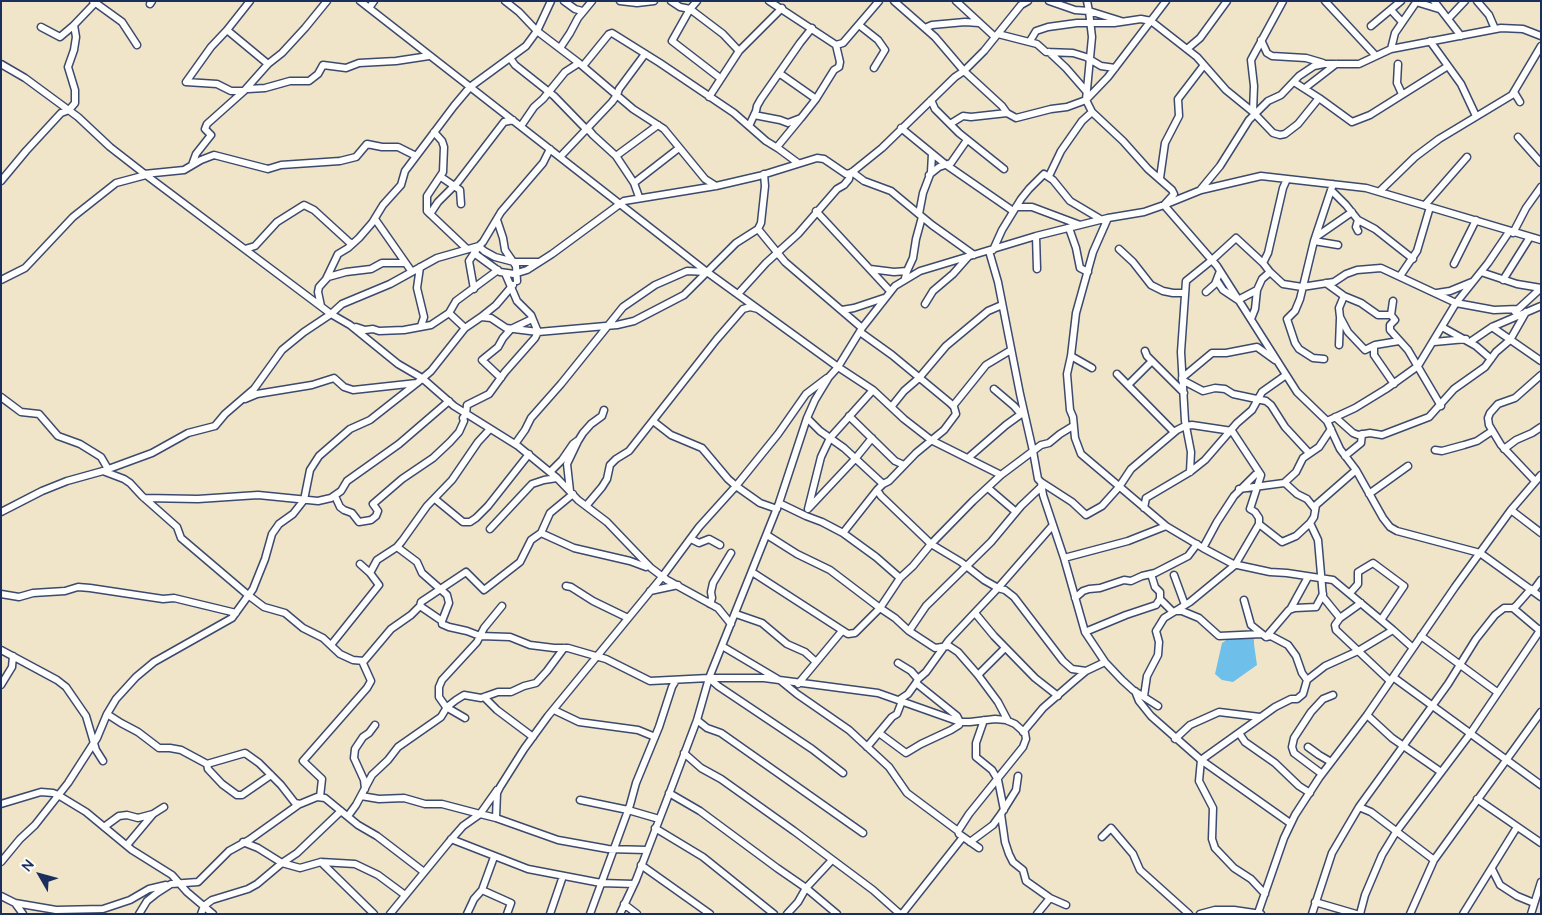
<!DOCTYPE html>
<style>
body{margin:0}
#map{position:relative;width:1542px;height:915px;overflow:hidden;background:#f0e5c8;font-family:"Architects Daughter",sans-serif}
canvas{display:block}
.frame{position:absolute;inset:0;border:2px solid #1b2f5e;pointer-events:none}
.north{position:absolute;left:15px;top:850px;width:50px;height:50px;-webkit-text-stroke:4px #fdfcf7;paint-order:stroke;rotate:308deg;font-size:14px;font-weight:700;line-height:20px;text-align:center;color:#1b2f5e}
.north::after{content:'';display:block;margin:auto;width:18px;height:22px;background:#1b2f5e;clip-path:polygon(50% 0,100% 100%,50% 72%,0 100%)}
</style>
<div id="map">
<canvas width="1542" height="915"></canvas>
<div class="frame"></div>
<div class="north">N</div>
</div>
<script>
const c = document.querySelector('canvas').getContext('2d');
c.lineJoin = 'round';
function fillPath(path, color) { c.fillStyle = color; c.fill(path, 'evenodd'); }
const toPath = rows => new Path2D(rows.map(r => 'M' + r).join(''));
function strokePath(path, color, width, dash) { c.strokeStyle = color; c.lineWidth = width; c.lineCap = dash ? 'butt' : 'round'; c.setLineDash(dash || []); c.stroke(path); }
const water = toPath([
 [1231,637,1254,639,1254,644,1257,665,1233,682,1222,680,1215,674,1222,643]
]);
const minor = toPath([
 [93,1,122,22,137,45],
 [250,1,227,30,268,64],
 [360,1,707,272,838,367,873,390,904,419,931,440,1001,475,1033,451,1038,479,1041,482,1043,495,1064,558,1085,632,1105,662,1122,680,1133,690,1158,706],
 [505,1,519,12,537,31,579,63,633,109,664,129,705,179,716,186],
 [564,1,575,9,582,11],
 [620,1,637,3,654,1],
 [671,1,680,7,690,9,697,1],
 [769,1,836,45,843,43,879,1],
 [894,1,935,37,964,71,1002,106,1007,113,1016,118,1051,109,1067,107,1086,100,1108,77,1166,1],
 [956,1,995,37],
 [1049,1,1075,10,1089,11,1092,37,1086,100,1092,112,1123,141,1148,169,1172,190,1174,194,1164,205,1217,266,1297,392,1327,421,1340,449,1356,470,1383,518,1390,527,1397,531,1480,553,1541,597],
 [1087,1,1089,11,1121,21],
 [1325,1,1376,56],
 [1434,1,1461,36],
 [1477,1,1489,15,1495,29],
 [1416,2,1439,9],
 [150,4,152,1],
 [369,8,374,1],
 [1391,10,1402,22],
 [1448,19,1465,1],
 [859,25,878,40,885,50,874,68],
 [1371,26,1401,1],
 [41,27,60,37,73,26,97,1],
 [925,28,932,25,965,22,979,23],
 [227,30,211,47,186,82,217,84,231,91,244,91,268,64,282,53,305,28,327,1],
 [998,34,1037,44,1046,52,1073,53,1086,57,1101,66,1115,68],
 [1261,40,1267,53,1272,56,1306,58,1323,63],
 [1030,41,1036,31,1048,27,1077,23,1114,23,1141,19,1151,21,1197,57,1226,90,1253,112,1273,133,1280,135,1285,134,1298,124,1319,98],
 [1430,41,1461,84,1476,116],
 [560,48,570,33,578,18,592,1],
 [1187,49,1200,38,1227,1],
 [1391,49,1395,33,1417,1],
 [1049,52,1066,68,1086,91],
 [510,58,515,65,554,96,587,130],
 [1,64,25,78,78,117,110,147,146,175,331,314,350,325,398,364,422,378,454,406,518,446,557,478,578,500,607,522,651,568,667,580,718,608,731,624],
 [1398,64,1397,83,1402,94],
 [583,66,609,34,612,33,660,63,734,113,766,141,779,149,798,163],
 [720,78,672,41,690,9,723,34,739,51],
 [1294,82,1319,98,1352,122,1370,115,1448,66],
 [1305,88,1336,64],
 [248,89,265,88,290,81,309,81,318,74,323,65,346,68,359,63,396,61,429,56],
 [1514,92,1520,102],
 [709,97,739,51,782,8],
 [816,99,834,70,839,67,840,62,836,45],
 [931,100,935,109,959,133,1004,169],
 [1253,112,1254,86,1251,60,1283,1],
 [754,115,780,120,788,123,801,118,816,99,779,73],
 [950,124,963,116,971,117,1007,113],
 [521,126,534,107,543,99,565,72,579,63],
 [749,126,756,111,757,106,761,99,800,43,812,28],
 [901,128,945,164,1013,211],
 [588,129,593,135,616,156,634,183,639,197],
 [434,132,442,141,444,147,443,172,427,196,427,211,467,249],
 [1518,137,1541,163],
 [777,147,800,119],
 [616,156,658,125],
 [560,157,612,102,617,95,619,89,645,54],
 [192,165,196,154,211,135,205,129,207,124,244,91],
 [852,172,864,181,891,191,932,225,974,255],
 [144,174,184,170,201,160,214,155,268,169,281,165,340,161,356,157,367,144,382,147,398,147,416,156],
 [929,175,939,167,951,163,967,140],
 [1049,176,1061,151,1082,121,1092,112],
 [441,177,460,190,461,204],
 [1160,178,1165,143,1179,116,1178,99,1204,65],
 [1,181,26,151,61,113,69,110,75,103,75,90,68,67,74,50,76,37,74,25],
 [634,183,679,148],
 [1201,189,1220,166,1249,120,1268,101,1281,95,1299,76,1314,66,1324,64,1359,64,1391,49,1501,28,1523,29,1541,36],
 [1332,191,1346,205,1358,220,1356,227,1358,231],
 [1380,191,1415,157,1439,139,1512,95,1541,46],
 [1425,205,1467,157],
 [1016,207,1032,207,1080,225],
 [816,211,890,291],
 [430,214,438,202,458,182,504,122,513,120],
 [919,214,923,193,931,172,932,154],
 [1108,218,1093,252,1076,313,1071,356,1067,374,1070,410,1073,417,1075,438,1081,454,1166,526,1203,548,1233,564,1270,572,1287,573,1333,580,1393,630],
 [375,219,412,272],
 [497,220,503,238,505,250,516,266,517,281],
 [1358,220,1375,229,1413,259],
 [1069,228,1076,248,1080,268,1088,272],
 [758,229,785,262,862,328],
 [1513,233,1526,208,1541,187],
 [1036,236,1037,269],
 [1316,237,1352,212],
 [1314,241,1338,245],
 [245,249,255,246,277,222,304,205,314,210,349,242,352,243],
 [1119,249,1133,262,1151,285,1163,291,1173,293,1184,293],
 [993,250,1002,230,1021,199,1029,189,1044,174,1053,180,1070,201,1102,220],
 [989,251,998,282,1020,394,1033,451,1041,445,1049,443,1060,434,1073,426],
 [474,253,500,272,514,274,527,270,552,254,624,201,716,186,759,176,817,158,824,159,846,174,851,173,882,148,955,77,964,71,984,51,1021,5,1028,1],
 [1454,264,1476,220],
 [420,267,417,288,424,317,421,326],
 [870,269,894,272,907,271],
 [1270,272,1263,263,1268,253,1283,188,1287,179],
 [1481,272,1517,284,1541,288],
 [1400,276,1417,251,1430,207],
 [905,278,907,271,913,258,916,239,922,217],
 [326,279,338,254,348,248,359,238,372,223,383,205,401,185,405,171,454,106,470,87,526,46,537,31,551,1],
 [1,280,25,268,73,217,116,183,146,175],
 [1503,280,1530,237],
 [1217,281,1223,290,1238,300,1257,290,1262,279,1270,272,1283,284,1302,287,1334,282,1346,274,1357,270,1381,268,1456,303,1494,310,1518,309],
 [1326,283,1344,296,1339,308,1340,317,1348,332,1365,350,1375,345,1399,341],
 [474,289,469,261,479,246,484,251,495,257,514,262,539,262],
 [1206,292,1215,284,1220,271],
 [1437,293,1450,291,1472,282],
 [738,294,766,263,798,234,837,189,844,185,849,179,850,174],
 [1344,296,1361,303,1378,315,1391,315],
 [1393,301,1391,315,1395,320,1390,325,1390,330,1408,350,1441,406],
 [925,304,933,291,953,274,968,257],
 [321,306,318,292,319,287,328,277,346,272,371,269,382,263,405,263],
 [842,310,854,308,884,298],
 [1515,312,1541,288],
 [449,313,465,328,481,317,491,318,506,328,538,332,617,325,634,321,684,295,736,243,758,229,761,223,765,186,764,174],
 [481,317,496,305,513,285],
 [1251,319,1255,309,1257,290],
 [356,327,365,330,373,329,379,331,404,330,431,325,449,313,456,301,498,270],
 [1442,327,1476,346,1491,359],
 [1492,327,1541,361],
 [860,332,892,355,950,403,954,407,956,414,944,430,916,453,889,481,883,484,877,490,881,496,931,544,961,562,984,580,998,588,1053,525],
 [1434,342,1466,339],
 [1470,342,1492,327,1541,306],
 [1339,345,1340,319],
 [1374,346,1374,355,1394,384],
 [1145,351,1147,356,1184,393],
 [1071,356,1092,368],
 [1324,359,1313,358,1299,349,1295,343,1287,319,1295,311,1300,299,1314,241,1333,184],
 [1117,374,1174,432],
 [501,378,482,360,498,347,503,338,511,329,532,319],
 [1182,378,1212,353,1226,353,1257,347,1275,360],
 [1182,380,1203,391,1215,388,1225,389,1233,394,1266,401,1271,405,1285,427,1309,453],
 [1129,384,1152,361],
 [994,389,1014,406,1021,414],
 [1,397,21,412,39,414,58,436,80,444,101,457,108,469],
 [245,399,257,394,312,385,334,378,344,387,353,390,417,383,431,371,465,328],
 [892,406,904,391,919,378,946,346,988,311,1002,305],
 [953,406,986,365,1011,350],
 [849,416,895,461,904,465],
 [1335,417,1353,433,1358,435,1370,433,1382,435,1429,417,1454,389,1485,367,1496,352,1510,340,1526,312],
 [807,418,820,431,844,448,883,484],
 [653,421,671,435,702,448,728,479,736,486,760,503,777,509],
 [1327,421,1355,408,1386,389,1418,366,1456,303,1488,263,1509,232],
 [515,444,525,430,531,418,561,384,623,307,655,285,687,271,707,272],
 [1504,449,1516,440,1532,433,1541,427],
 [1435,450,1442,451,1464,445,1477,441,1492,431],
 [1345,456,1361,443,1362,434],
 [968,458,1006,425,1024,412],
 [103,471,124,479,130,483,142,496,177,527,181,538,248,595,264,607,285,613,303,628,323,638,340,654,353,660,364,661,391,629,411,615,420,606,421,602,466,572,484,590,520,562,531,540,541,533,574,548,630,561,646,567],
 [550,472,562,460,573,444,577,441],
 [1190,472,1191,452,1185,421,1181,352,1186,281,1212,260,1236,238,1263,263],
 [1535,481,1501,445,1489,425,1488,418,1490,413,1498,404,1515,398,1541,375],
 [1041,482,1072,502,1086,515,1102,506,1119,487,1131,469,1177,430,1185,426,1192,425,1232,431,1261,475,1250,509,1255,512,1259,518,1259,524],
 [1285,483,1297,494,1307,499,1315,509],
 [988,488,1016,512],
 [1239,489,1284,483,1296,472,1303,458,1319,447,1331,429],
 [570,491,567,464,578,441,583,433,591,424,602,416,604,410],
 [1369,494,1408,466],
 [335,496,340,507,344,510,352,513,359,522,371,520,376,516,378,511,373,504,402,479,433,458,450,442,459,432,464,421,463,418,466,414,467,405,489,394,505,372,535,338,538,332,531,315,517,301,505,273],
 [144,498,198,499,258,495,318,501,331,498,341,491,347,481,399,444,449,401],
 [435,499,463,522,470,522,476,518,488,506,529,454],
 [779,503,806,516,822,522,843,533,876,557,900,578,880,608,895,618,909,631,935,648,949,646,958,652,978,675,998,702,1008,721],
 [586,506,602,487,607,479,610,465,616,459,629,451,717,339,743,309,750,307,758,309],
 [809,508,855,459,872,438],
 [1144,508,1146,498,1190,472,1205,460,1237,423,1252,410,1262,392,1286,375],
 [808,509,821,457,830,438,873,390],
 [1511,510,1541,533],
 [1,512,42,491,67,481,103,471,152,453,188,433,215,426,225,414,254,389,282,350,304,332,331,314,342,304,390,284,437,258,479,246,483,242,501,212,543,163,550,149],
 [490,529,532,484,544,480,557,478],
 [541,533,550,513,573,494],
 [843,533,877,490],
 [691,539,699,543,709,539,720,545],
 [397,547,417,562,422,573,447,595,449,603,442,621],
 [1203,548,1217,522,1234,496,1255,475],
 [1064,558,1128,541,1166,526],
 [752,572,848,634,855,633,880,608,830,570,797,554,767,535],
 [370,573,377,560,397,547,402,541,427,506,452,480,478,442,490,429],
 [1174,575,1185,605],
 [900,578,913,566,931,544,973,501,1001,475],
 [566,586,571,587,593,601,628,618],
 [650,591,678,585],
 [1533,591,1541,580],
 [1350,593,1358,584,1358,572,1373,563,1404,586,1381,620],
 [1,594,19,597,33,593,65,591,78,587,90,588,163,599,174,598,236,613],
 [1075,598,1083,591,1089,589,1100,588,1124,580,1131,581,1142,576,1155,573,1188,556,1197,544],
 [1160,599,1173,612],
 [1244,600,1251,625,1266,637,1271,636,1288,645,1296,656,1302,673,1307,680],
 [1361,603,1340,618,1335,625,1336,630,1390,681],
 [710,604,712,598,711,592,713,583,731,553],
 [420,606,442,621,442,624,449,627,467,631,480,636,510,637,530,645,554,648,568,648,606,659,650,681,709,678,764,678,878,693,960,722,970,722,995,719,1006,720,1015,724,1025,733,1026,739,1023,747,969,814,958,831,959,834,979,848],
 [1291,608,1308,577],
 [1513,608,1539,630],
 [1177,611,1182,611,1199,618,1219,636,1262,634],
 [975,613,994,636,1035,678,1058,696],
 [736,614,762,623,787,644,805,652,816,662],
 [1340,618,1323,597,1318,540,1310,523,1314,517,1316,505,1356,470],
 [909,631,926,606,991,542,1021,506,1042,486],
 [1085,632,1126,615,1156,605,1160,599,1160,592,1155,587,1151,574],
 [1421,636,1497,692],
 [1266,637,1289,610,1295,608,1316,607,1323,594],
 [331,645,379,585,370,573,360,564],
 [722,646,781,681,797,694,849,730,889,767,907,793,958,831],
 [1,650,57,680,66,687,86,716,96,750,103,761],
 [898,663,911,671,918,679,926,672,949,640,998,588,1005,590,1014,597,1063,661,1072,669,1086,671],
 [978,675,1005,648],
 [1393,677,1541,785],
 [709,678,718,686,812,749,843,773],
 [798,684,842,631],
 [1,685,12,667,13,656],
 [1135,691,1139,701,1151,716,1201,760,1290,823],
 [1144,696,1147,676,1158,655,1159,642,1156,631,1164,618,1190,602,1235,565,1259,524,1282,542,1296,536,1310,523],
 [484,697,497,710,533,737],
 [899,700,908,694,916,683],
 [554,710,579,722,638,730,655,737],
 [107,714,121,723,138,732,159,748,170,748,181,750,207,764,245,753,259,763,281,785,295,803,300,804,317,797,325,798,358,825,377,836,424,872],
 [1367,715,1392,738,1441,772],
 [465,718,446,707,439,697,439,687,442,680,477,642,484,628,502,606],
 [697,720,707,728,721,733,863,833],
 [984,720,976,743,976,757,992,770,998,780,1004,810],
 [1023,732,1043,708,1074,681,1086,671,1105,662],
 [879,733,906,753,921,744,951,730,959,725,960,722,957,716,916,683,918,679],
 [1239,733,1245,742,1275,763,1299,786,1310,793],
 [1175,739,1190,725,1219,712,1260,717],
 [867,747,892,717,897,714,902,701],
 [1308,747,1319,755,1331,762],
 [684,753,701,768,721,779,794,831,873,890,900,914],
 [207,764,208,769,222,784,237,795,242,795,271,775],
 [1322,774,1294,753,1292,747,1294,738,1311,712,1323,699,1333,695],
 [365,789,364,780,354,758,355,749,363,737,369,733,375,725],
 [669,793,700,811,777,868,806,888,837,914],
 [361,796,379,799,404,798,425,804,442,804,480,814,497,790],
 [320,797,322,779,303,761,367,688,371,681,362,661],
 [1477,799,1541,843],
 [580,800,628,810,659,819],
 [1,804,41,792,53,793,58,795,86,812,132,850,172,875,187,892,213,914],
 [1359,807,1448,684,1476,639,1495,615,1504,608,1513,608,1516,606,1531,589],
 [1001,814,1005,842,1009,854,1013,862,1023,870,1026,881,1050,898,1066,905],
 [348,816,356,805,372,775,388,760,398,747,441,717,447,707,456,700,464,695,481,698,498,692,511,692,524,686,536,683,547,671,564,648],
 [496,818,497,793,500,787,524,749,548,716,662,577,699,527,736,486,778,434,806,394,827,378],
 [104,827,119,816,127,815,138,818,153,814],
 [655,828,703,857,774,914],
 [1102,837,1111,828,1133,854,1140,870,1189,914],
 [451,839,528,869,601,883,634,884],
 [243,842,258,848,282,863,300,868,321,862,355,864,378,875,405,895],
 [970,842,993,825,1001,814,1016,790,1018,776],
 [127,845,153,814,164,807],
 [1,862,20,839,35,825,68,783,97,738,107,714,116,699,136,677,154,662,232,618,253,589,265,559,272,534,279,524,293,514,304,500,310,470,319,456,350,429,370,420,417,383],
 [321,862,374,914],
 [641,865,710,914],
 [1492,869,1500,885,1517,896,1534,903],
 [482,890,511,903,507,914],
 [1265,894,1251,879,1234,868,1215,848,1212,839,1213,808,1199,781,1201,760,1275,707,1291,699,1297,699,1303,694,1307,680,1325,666,1358,651,1393,630,1413,648],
 [1,896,15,903,23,914],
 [1315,902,1356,914],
 [15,903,56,910,103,909,130,900,149,889,166,885],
 [624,904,637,914],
 [1258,913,1284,838,1295,815,1319,778,1367,715,1455,587,1511,510,1541,475],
 [139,914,147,901,157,893,171,884,198,882,229,851,249,840,298,805],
 [201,914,204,906,212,900,248,889,257,884,282,863,297,853,341,811],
 [390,914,449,842,463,826,480,814,496,818,558,840,608,849,647,850],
 [467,914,474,899,482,890,494,857],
 [550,914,563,876],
 [590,914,630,805,636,783,659,727,672,687,676,680],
 [620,914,636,880,671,789,697,720,709,678,779,503,807,418,815,400,829,377,838,367,862,328,895,286,920,271,940,265,1036,236,1108,218,1144,212,1164,205,1201,190,1261,176,1366,188,1541,240],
 [787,914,798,902,806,888,832,860],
 [902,914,963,837],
 [1037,914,1050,898],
 [1200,914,1215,910,1234,910,1261,914],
 [1312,914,1332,853,1359,807,1371,812,1434,860],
 [1360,914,1365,895,1382,855,1396,832,1470,734,1541,629],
 [1410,914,1434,860,1541,712],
 [1463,914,1517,827],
 [1531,914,1541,882]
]);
fillPath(water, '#6ebfe9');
strokePath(minor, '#3b4a6e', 9);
strokePath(minor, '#fff', 6);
</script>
